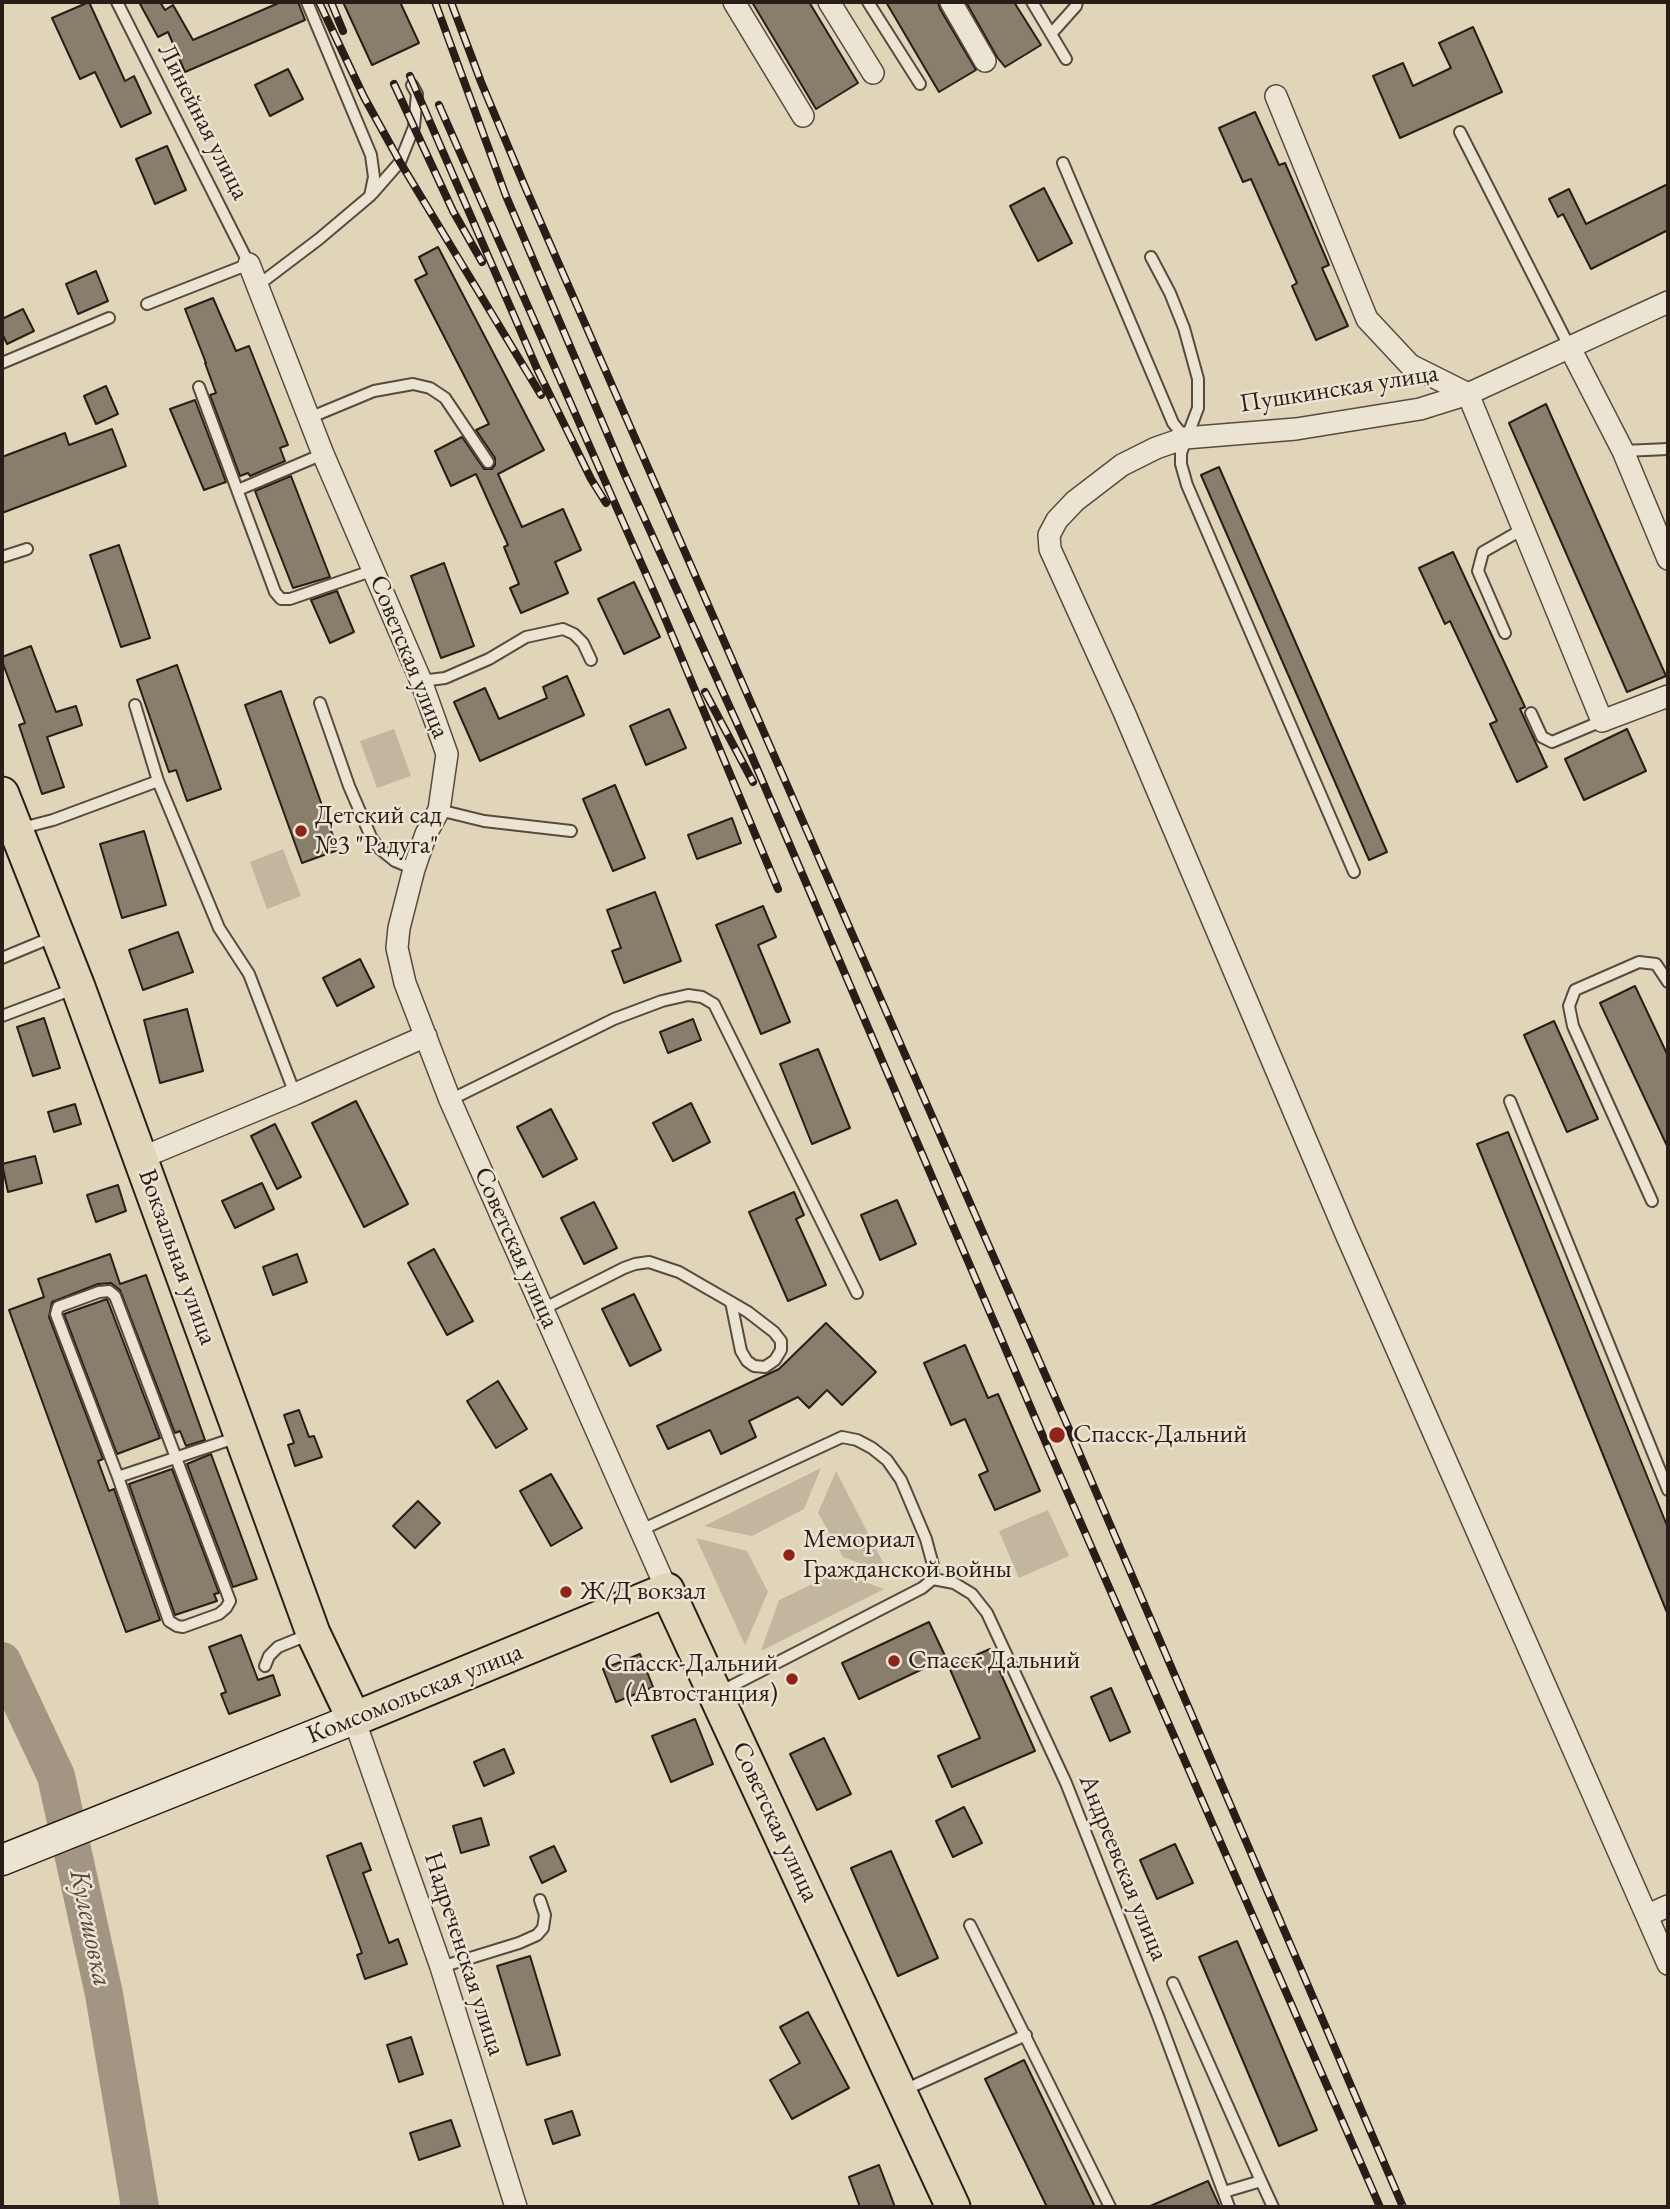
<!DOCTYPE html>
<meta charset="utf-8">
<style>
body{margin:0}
#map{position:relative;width:1670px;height:2209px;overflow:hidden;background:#e1d5b9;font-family:"EB Garamond",serif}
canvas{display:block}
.frame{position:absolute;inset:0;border:4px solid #291d18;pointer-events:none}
</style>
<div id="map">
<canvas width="1670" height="2209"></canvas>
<div class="frame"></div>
</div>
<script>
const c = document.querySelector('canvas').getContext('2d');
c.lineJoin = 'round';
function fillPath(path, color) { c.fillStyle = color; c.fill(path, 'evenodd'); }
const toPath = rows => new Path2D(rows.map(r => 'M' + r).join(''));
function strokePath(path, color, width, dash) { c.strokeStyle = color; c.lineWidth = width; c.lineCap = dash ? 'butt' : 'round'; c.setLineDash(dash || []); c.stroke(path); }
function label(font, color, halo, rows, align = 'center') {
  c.font = font + ' "EB Garamond",serif'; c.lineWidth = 5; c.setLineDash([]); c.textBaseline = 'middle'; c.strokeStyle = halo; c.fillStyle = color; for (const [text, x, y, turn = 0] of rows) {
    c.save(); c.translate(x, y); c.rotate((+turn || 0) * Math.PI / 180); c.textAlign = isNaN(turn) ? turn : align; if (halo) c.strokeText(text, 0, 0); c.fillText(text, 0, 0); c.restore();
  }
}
const green = toPath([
 [394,729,411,776,377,788,360,741],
 [283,849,301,896,267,909,250,862],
 [821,1468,804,1509,752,1536,704,1526],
 [836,1471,889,1574,843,1557,818,1513],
 [1048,1510,1069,1556,1019,1578,999,1531],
 [696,1538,747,1551,768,1592,745,1645],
 [838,1572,884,1589,761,1651,779,1600]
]);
const river = toPath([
 [2,1661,56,1776,104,1994,140,2207]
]);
const building = toPath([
 [89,2,125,81,134,76,151,113,121,127,95,72,80,79,52,18,89,2],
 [139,2,160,2,165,10,173,5,193,40,281,2,298,2,305,20,185,72,168,32,158,37,139,2],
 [343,2,400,2,419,43,372,65,343,2],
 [752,2,809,2,858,83,816,109,752,2],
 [886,2,938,2,940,9,976,70,939,92,886,2],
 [966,2,1014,2,1041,45,1005,67,997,57,966,2],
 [1473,27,1502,92,1400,138,1373,76,1403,63,1413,86,1451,68,1439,43,1473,27],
 [288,69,303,99,270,116,255,85,288,69],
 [1255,112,1279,165,1285,163,1329,265,1322,268,1348,326,1316,340,1292,286,1297,283,1251,179,1243,182,1219,128,1255,112],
 [167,146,186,190,155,204,136,159,167,146],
 [1668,184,1668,230,1591,269,1563,214,1558,217,1549,199,1569,189,1586,224,1668,184],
 [1044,188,1072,243,1038,261,1010,206,1044,188],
 [438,247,544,450,498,474,522,527,563,509,581,550,555,562,568,593,521,613,510,588,519,584,504,547,508,545,476,474,451,486,435,451,462,437,484,469,492,469,495,465,495,458,476,430,489,424,415,280,427,274,419,257,438,247],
 [96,271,108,301,78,314,66,284,96,271],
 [213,298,236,351,249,346,288,445,280,448,285,461,250,476,248,473,240,476,210,395,216,393,205,363,206,363,185,309,213,298],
 [23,309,34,331,7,344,2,333,2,319,23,309],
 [106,386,118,414,96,424,84,396,106,386],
 [195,400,226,482,204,490,170,409,195,400],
 [1546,404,1666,676,1627,692,1509,423,1546,404],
 [112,429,126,466,2,513,2,457,65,433,69,445,112,429],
 [1219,467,1387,852,1369,860,1201,475,1219,467],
 [291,476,330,577,293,588,255,491,291,476],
 [119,545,150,638,121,647,90,555,119,545],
 [1453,552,1525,707,1520,709,1547,767,1517,782,1490,724,1497,721,1450,621,1445,624,1419,568,1453,552],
 [444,563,474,646,441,658,411,576,444,563],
 [634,582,660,637,624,654,598,599,634,582],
 [337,591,354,632,330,643,311,600,337,591],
 [31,646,56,712,76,706,82,725,47,737,64,787,42,794,19,725,25,723,2,661,2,657,31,646],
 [177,665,221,789,187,801,176,770,169,772,137,680,177,665],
 [567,676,584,715,480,761,454,702,485,688,499,719,547,698,543,687,567,676],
 [281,691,338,850,302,863,245,705,281,691],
 [669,709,686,748,646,765,630,726,669,709],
 [1627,729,1646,771,1584,800,1565,759,1627,729],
 [615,785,645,858,613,871,583,799,615,785],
 [732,818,741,843,697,859,688,835,732,818],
 [144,831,166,905,122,918,100,844,144,831],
 [655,892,681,961,624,983,612,951,621,948,607,910,655,892],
 [763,906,776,937,758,945,790,1022,761,1034,716,925,763,906],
 [178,932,193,972,143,990,129,950,178,932],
 [360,959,374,987,337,1006,323,978,360,959],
 [1635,986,1668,1056,1668,1148,1600,1003,1635,986],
 [187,1009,203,1071,160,1083,144,1020,187,1009],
 [44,1018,60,1068,33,1076,17,1027,44,1018],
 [693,1019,701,1040,668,1053,660,1032,693,1019],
 [1554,1021,1598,1119,1567,1132,1524,1035,1554,1021],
 [818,1049,850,1128,812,1144,780,1064,818,1049],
 [356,1101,408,1204,364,1227,312,1123,356,1101],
 [691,1103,710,1142,673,1161,653,1123,691,1103],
 [75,1104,81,1124,54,1132,48,1112,75,1104],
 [551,1109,577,1159,543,1177,517,1127,551,1109],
 [275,1124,301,1177,277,1189,251,1136,275,1124],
 [1508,1132,1668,1528,1668,1615,1477,1144,1508,1132],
 [35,1156,42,1183,8,1192,2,1164,35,1156],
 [262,1183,274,1209,235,1228,222,1201,262,1183],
 [118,1185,126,1211,96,1222,87,1195,118,1185],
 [794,1192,804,1215,796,1219,826,1285,788,1301,749,1212,794,1192],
 [897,1200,916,1244,880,1260,861,1215,897,1200],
 [594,1202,617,1248,584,1264,561,1218,594,1202],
 [434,1249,473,1321,447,1335,408,1263,434,1249],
 [110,1254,120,1284,146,1275,205,1440,186,1446,180,1431,175,1433,120,1290,111,1283,98,1284,52,1302,49,1317,103,1459,98,1461,109,1491,114,1489,160,1620,126,1632,9,1310,44,1297,38,1279,110,1254],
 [297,1254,307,1282,273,1295,263,1267,297,1254],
 [634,1294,661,1350,630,1366,602,1309,634,1294],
 [107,1299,160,1438,117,1454,64,1314,107,1299],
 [826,1323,876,1372,842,1405,827,1390,809,1408,798,1397,749,1421,756,1437,721,1454,710,1430,668,1449,657,1426,779,1369,826,1323],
 [965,1345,988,1398,998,1394,1040,1491,995,1510,979,1475,988,1471,965,1419,951,1425,924,1363,965,1345],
 [498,1381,527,1429,496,1448,467,1401,498,1381],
 [299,1410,309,1437,314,1436,322,1457,295,1466,288,1445,294,1443,284,1415,299,1410],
 [211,1454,257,1579,233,1587,187,1464,211,1454],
 [172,1469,219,1593,214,1594,217,1601,175,1615,129,1484,172,1469],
 [551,1474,582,1528,551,1546,520,1491,551,1474],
 [418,1501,440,1523,415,1548,393,1526,418,1501],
 [929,1622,946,1658,859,1699,842,1663,929,1622],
 [241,1635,258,1680,273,1675,280,1695,229,1714,221,1694,226,1692,209,1647,241,1635],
 [990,1649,1035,1751,952,1787,938,1756,980,1738,949,1667,990,1649],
 [640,1654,653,1687,616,1702,603,1669,640,1654],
 [1111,1688,1130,1732,1110,1741,1091,1697,1111,1688],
 [695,1719,713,1764,671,1782,652,1736,695,1719],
 [824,1738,851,1794,817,1810,790,1754,824,1738],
 [504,1749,514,1773,484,1786,474,1762,504,1749],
 [964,1807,982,1843,953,1857,936,1821,964,1807],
 [481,1818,489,1845,461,1853,453,1826,481,1818],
 [361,1843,371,1870,363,1873,389,1943,398,1939,407,1964,365,1979,357,1955,362,1953,327,1856,361,1843],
 [1175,1844,1193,1883,1157,1899,1140,1860,1175,1844],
 [554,1846,566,1871,542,1883,530,1857,554,1846],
 [891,1851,938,1958,898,1976,851,1868,891,1851],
 [1237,1941,1317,2130,1279,2146,1199,1957,1237,1941],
 [530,1956,560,2055,527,2065,497,1966,530,1956],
 [808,2012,849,2088,792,2119,770,2080,800,2063,780,2027,808,2012],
 [411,2037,423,2074,399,2082,387,2045,411,2037],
 [1024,2060,1095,2207,1047,2207,985,2079,1024,2060],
 [572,2111,580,2135,553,2144,545,2120,572,2111],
 [451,2120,460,2146,419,2160,410,2133,451,2120],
 [879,2165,895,2207,860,2207,849,2177,879,2165],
 [1208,2181,1220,2207,1148,2207,1208,2181]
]);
const service = toPath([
 [117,2,249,264,147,304],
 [868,2,920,84],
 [1032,2,1066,59],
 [1051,34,1076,6,1077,2],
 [1460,132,1569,346],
 [1063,163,1173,423,1185,438],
 [372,194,400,162,414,127,417,94,412,85],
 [1151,257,1170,293,1184,328,1198,379,1198,408,1181,453,1181,464,1187,485,1354,872],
 [257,286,319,239,370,196,374,177,371,155,307,2],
 [2,363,109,318],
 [199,387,275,592,281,599,290,599,374,570],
 [309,418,374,391,413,384,430,388,445,398,488,462],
 [1623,451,1668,449],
 [238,490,323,454],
 [2,557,27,549],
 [1505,633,1478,571,1483,552,1523,529],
 [421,681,445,678,489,659,526,637,563,629,574,634,583,643,591,660],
 [320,703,349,786,371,837,379,848,395,861,414,869],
 [1531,713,1542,737,1552,742,1602,721],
 [158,781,219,928,249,974,295,1094],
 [439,810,484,821,571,831],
 [18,829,53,820,158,781,135,705],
 [2,958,55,936],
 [2,1016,76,988],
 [450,1100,614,1019,662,1001,688,995,702,997,714,1004,857,1293],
 [1510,1101,1668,1490],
 [1652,1201,1573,1026,1569,1006,1575,990,1639,962,1656,964,1668,982],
 [109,1291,115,1296,230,1601,226,1608,219,1614,183,1627,177,1626,169,1621,118,1477,56,1314,58,1307,99,1292,109,1291],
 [543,1309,624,1268,635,1264,649,1262,679,1272,731,1302,748,1312,774,1332,781,1341,781,1350,775,1360,765,1367,754,1366,747,1361,741,1351,731,1302],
 [118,1477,238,1437],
 [639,1531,842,1437,857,1440,872,1448,887,1460,901,1480,926,1539,933,1565,933,1579,922,1588,718,1693],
 [933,1579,954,1583,972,1594,987,1613,1066,1783,1158,2016,1229,2207],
 [265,1666,269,1656,278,1647,310,1634],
 [970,1925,1110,2207],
 [441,1967,519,1943,537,1935,543,1928,545,1915,540,1900],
 [1173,1983,1261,2181],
 [902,2091,1026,2035],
 [1224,2192,1261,2181,1273,2207]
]);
const minor = toPath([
 [734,2,803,116],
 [829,2,873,73],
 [951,2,985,61],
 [1276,96,1367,319,1410,365,1468,394,1602,721,1668,696],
 [249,264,323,454,421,681,447,754,439,810,426,834,414,869,399,928,397,948,405,983,450,1100,667,1590],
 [1668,302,1468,394,1420,409,1296,429,1185,438,1156,448,1122,465,1075,501,1057,520,1049,535,1050,549,1124,712,1346,1234,1668,1964],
 [1569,346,1623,451,1668,559],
 [141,1158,295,1094,426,1036],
 [354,1719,441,1967,516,2207],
 [1648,1915,1668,1906]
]);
const secondary = toPath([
 [2,1860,354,1719]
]);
const primary = toPath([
 [2,794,78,987,313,1633,354,1719,667,1590,953,2207]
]);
const rail = toPath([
 [319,2,364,97,400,162,541,395],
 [331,2,343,31],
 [435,2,506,196,624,473,750,752,1045,1441,1380,2207],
 [451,2,481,82,526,189,1069,1429,1403,2207],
 [410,76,538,371,591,479,606,503],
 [394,84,453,211,482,262],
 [439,105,657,599,778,889],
 [705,692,753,782]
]);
const markers = [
 [301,831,7,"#8f2418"],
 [1057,1435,9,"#8f2418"],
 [789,1555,7,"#8f2418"],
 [566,1592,7,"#8f2418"],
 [894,1661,7,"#8f2418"],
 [792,1679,7,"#8f2418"]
];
const streetNames = [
 ["Линейная улица",203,122,63],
 ["Пушкинская улица",1339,389,-9],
 ["Советская улица",409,657,68],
 ["Советская улица",516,1248,66],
 ["Вокзальная улица",177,1257,70],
 ["Комсомольская улица",415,1694,-22],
 ["Советская улица",775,1822,65],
 ["Андреевская улица",1123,1868,68],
 ["Надреченская улица",464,1954,72]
];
const poiNames = [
 ["Детский сад",315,816],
 ["№3 \"Радуга\"",315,846],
 ["Спасск-Дальний",1073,1435],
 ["Мемориал",803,1540],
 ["Гражданской войны",803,1570],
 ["Ж/Д вокзал",580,1592],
 ["Спасск Дальний",908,1661],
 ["Спасск-Дальний",778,1664,"right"],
 ["(Автостанция)",778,1694,"right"]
];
const waterNames = [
 ["Кулешовка",90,1928,78]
];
fillPath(green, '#c2b69e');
strokePath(river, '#a29682', 38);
fillPath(building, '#897d6c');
strokePath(building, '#291d18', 2);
strokePath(service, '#574b40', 14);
strokePath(minor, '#574b40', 24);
strokePath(secondary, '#291d18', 33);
strokePath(primary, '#291d18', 37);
strokePath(service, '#ece4d2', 10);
strokePath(minor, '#ece4d2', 21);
strokePath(secondary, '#ece4d2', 30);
strokePath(primary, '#e1d5b9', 33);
strokePath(rail, '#291d18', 8);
strokePath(rail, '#ece4d2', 5, [16]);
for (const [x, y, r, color] of markers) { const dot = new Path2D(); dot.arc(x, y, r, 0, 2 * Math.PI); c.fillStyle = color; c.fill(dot); strokePath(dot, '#ece4d2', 2.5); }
label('26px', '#291d18', '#ece4d2', streetNames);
label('26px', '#291d18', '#ece4d2', poiNames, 'left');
label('italic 28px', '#53473d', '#ece4d2', waterNames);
</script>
